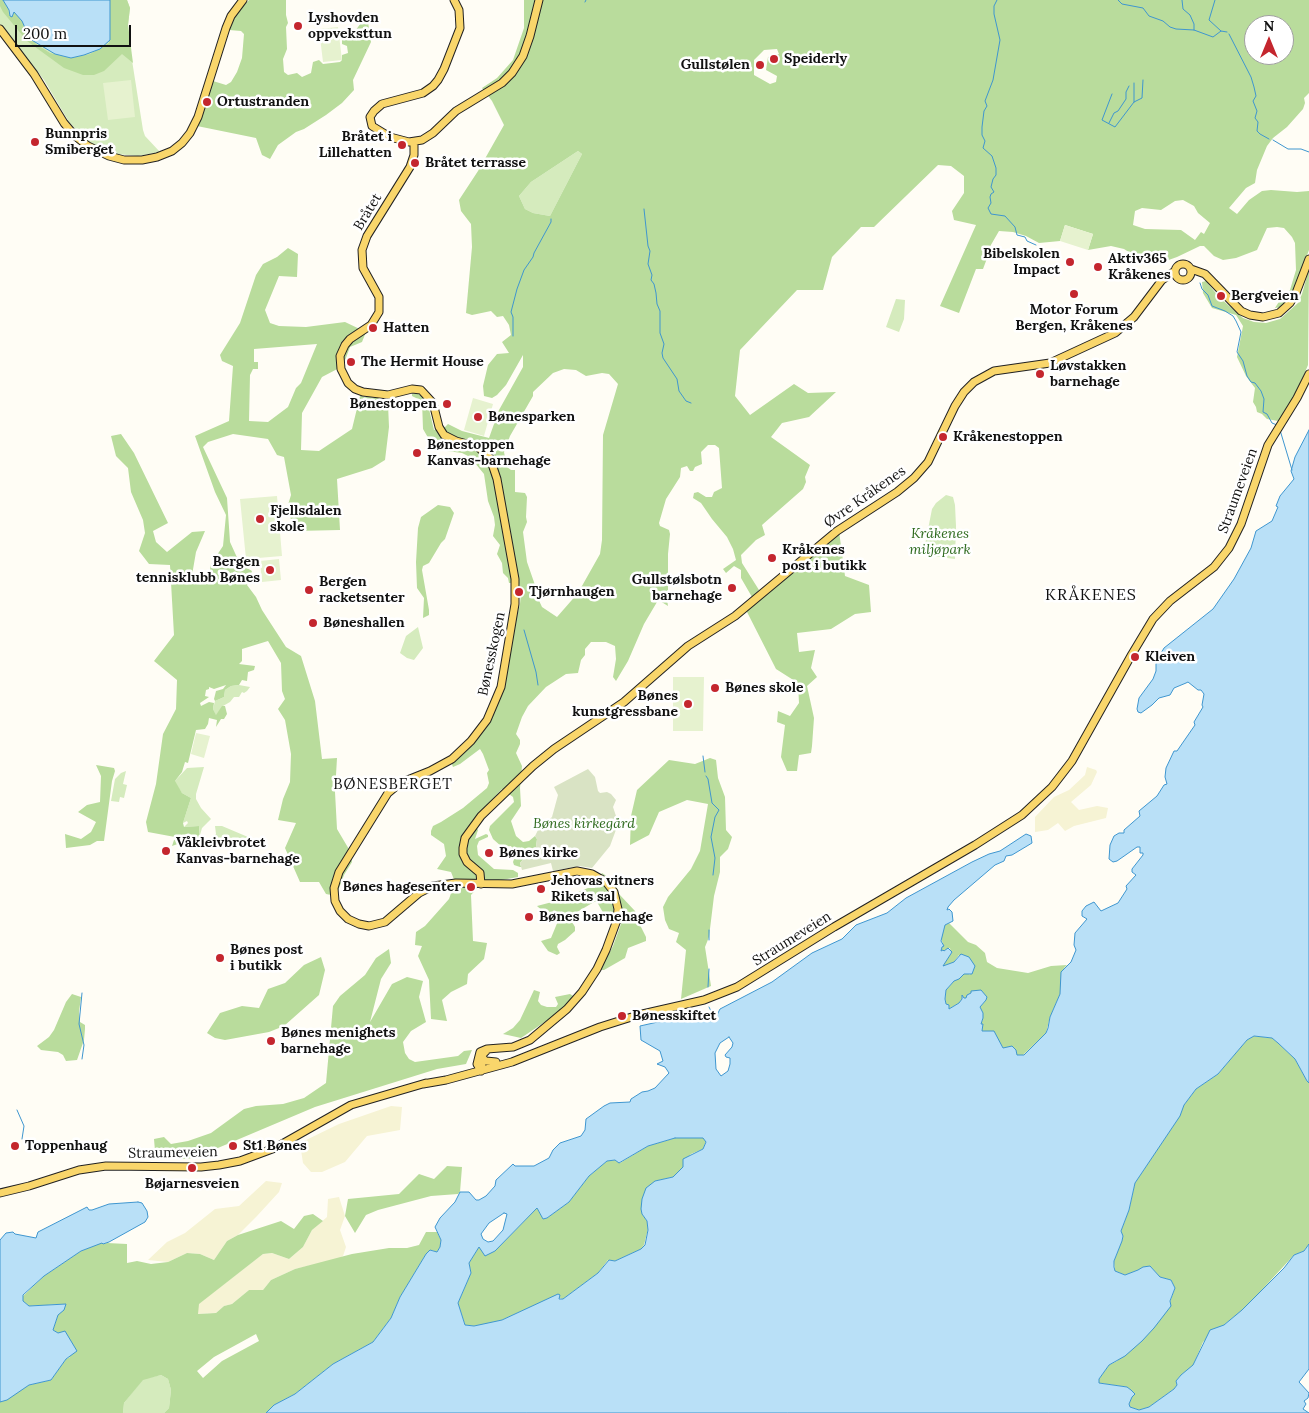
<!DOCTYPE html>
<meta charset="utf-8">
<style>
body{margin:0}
#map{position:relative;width:1309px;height:1413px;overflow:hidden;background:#fffdf5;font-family:Lora,serif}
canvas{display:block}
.north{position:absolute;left:1244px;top:15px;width:50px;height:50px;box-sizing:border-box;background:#fff;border:1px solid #a0a0a0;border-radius:50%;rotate:0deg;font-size:14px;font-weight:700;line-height:20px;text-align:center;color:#111}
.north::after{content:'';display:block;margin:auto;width:18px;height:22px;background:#c4262e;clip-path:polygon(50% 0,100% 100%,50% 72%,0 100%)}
.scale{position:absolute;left:15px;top:25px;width:116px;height:22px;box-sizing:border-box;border:2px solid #111;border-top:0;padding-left:6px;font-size:15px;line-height:18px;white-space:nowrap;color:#111;-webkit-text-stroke:4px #fff;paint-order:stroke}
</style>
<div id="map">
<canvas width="1309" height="1413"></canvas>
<div class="north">N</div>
<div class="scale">200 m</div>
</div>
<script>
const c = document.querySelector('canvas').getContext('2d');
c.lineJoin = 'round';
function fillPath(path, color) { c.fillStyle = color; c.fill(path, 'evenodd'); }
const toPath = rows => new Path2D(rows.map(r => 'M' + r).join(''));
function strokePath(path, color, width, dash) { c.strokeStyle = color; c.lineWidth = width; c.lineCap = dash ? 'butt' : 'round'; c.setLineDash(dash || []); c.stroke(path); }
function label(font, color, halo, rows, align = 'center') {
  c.font = font + ' Lora,serif'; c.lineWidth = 5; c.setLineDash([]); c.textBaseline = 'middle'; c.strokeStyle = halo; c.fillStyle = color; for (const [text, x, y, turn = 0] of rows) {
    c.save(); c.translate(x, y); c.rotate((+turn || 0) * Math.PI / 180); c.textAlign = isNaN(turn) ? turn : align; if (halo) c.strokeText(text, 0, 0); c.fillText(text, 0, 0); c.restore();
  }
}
const farmland = toPath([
 [1087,767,1096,770,1097,772,1091,785,1071,802,1079,810,1097,806,1108,808,1106,818,1074,826,1065,831,1058,823,1048,830,1035,832,1035,817,1054,797,1069,790,1085,775],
 [391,1106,402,1107,400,1130,367,1136,345,1162,322,1172,311,1172,303,1163,301,1150,304,1141,339,1124],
 [266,1181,282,1183,279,1192,257,1216,238,1235,227,1241,214,1260,200,1254,187,1253,168,1262,148,1260,167,1242,185,1233,215,1209,239,1206],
 [339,1197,345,1216,340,1230,346,1247,343,1256,338,1259,295,1269,271,1280,263,1290,249,1290,232,1304,224,1306,216,1313,197,1314,198,1304,263,1254,272,1253,289,1259,303,1247,312,1230,327,1217,328,1199]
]);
const green = toPath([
 [0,0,127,0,130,8,128,25,131,54,143,130,145,136,160,152,138,156,116,154,98,148,83,138,69,122,44,80,0,24],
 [578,151,582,154,550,216,533,213,525,209,519,196,531,182],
 [896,299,905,300,904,319,899,332,886,327],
 [946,495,953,497,955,505,956,526,955,559,923,555,932,509,936,503],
 [418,627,423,648,414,660,407,658,400,653,406,636],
 [239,685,250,687,247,691,244,693,242,692,239,697,234,697,230,702,223,706,216,716,213,709,215,701,224,697,225,690,231,686],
 [204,767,196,794,196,799,201,808,211,819,202,828,200,835,199,826,184,827,188,823,187,821,183,823,191,798,182,793,174,782,187,768],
 [126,771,123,784,127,785,124,798,120,797,119,802,111,801,115,779,121,773],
 [215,826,222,826,248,837,247,843,241,847,211,846,209,841,216,834],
 [161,1375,168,1379,171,1390,169,1408,164,1413,123,1413,124,1403,143,1379]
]);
const forest = toPath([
 [0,0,3,0,8,7,9,15,13,16,14,12,22,21,36,44,50,53,71,58,90,54,109,43,110,0,127,0,130,8,128,25,133,63,122,54,104,71,94,75,83,75,64,68,27,41,3,12,0,6],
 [249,0,286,0,286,15,288,23,286,27,287,49,283,59,284,72,288,75,297,73,302,77,311,73,313,62,319,60,323,64,340,62,342,60,342,55,348,53,347,46,342,44,342,39,353,34,363,20,368,22,371,42,353,80,354,90,342,103,326,115,304,129,296,132,278,145,270,159,262,155,256,138,197,126,213,81,226,85,231,82,237,72,242,58,244,34,241,31,229,30,229,27,239,11],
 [524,0,1309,0,1309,93,1304,98,1305,103,1303,109,1287,127,1273,138,1267,146,1257,170,1255,183,1246,188,1229,208,1237,214,1249,200,1262,191,1271,190,1297,192,1309,191,1309,250,1293,293,1282,307,1275,308,1280,300,1290,290,1296,270,1295,243,1292,237,1284,228,1277,227,1267,228,1257,250,1236,258,1223,260,1214,256,1204,246,1200,246,1177,257,1163,262,1132,254,1124,249,1111,246,1088,250,1093,234,1065,225,1060,241,1039,243,1026,236,1013,232,999,231,988,250,989,253,983,269,976,269,959,313,940,306,976,225,954,220,952,211,964,193,964,176,951,166,938,165,874,227,861,227,832,257,823,290,797,290,740,350,735,396,750,415,794,384,808,393,836,392,809,417,782,423,771,437,810,465,805,477,806,482,803,489,762,525,765,535,756,540,741,555,742,563,759,590,752,597,741,578,741,570,734,566,726,573,723,569,736,560,733,549,727,537,712,519,701,503,693,498,694,493,698,492,706,497,712,497,714,492,722,488,719,448,715,445,708,445,701,452,702,464,695,467,693,471,690,471,687,466,681,468,680,477,666,499,659,523,660,526,669,530,670,534,668,554,668,590,666,592,668,606,660,601,657,602,644,624,628,661,616,681,613,677,616,659,615,646,606,642,591,642,585,649,585,655,581,660,578,673,566,674,546,687,528,706,522,717,516,734,520,740,520,744,516,753,522,766,520,788,521,806,511,821,516,836,523,842,529,841,535,836,537,839,536,847,533,848,520,863,521,867,520,867,514,865,513,862,516,854,511,846,502,847,493,839,489,830,490,826,514,802,513,797,502,789,472,821,478,830,475,839,486,834,488,835,488,837,479,841,477,846,478,855,494,869,513,870,518,873,518,877,491,882,478,887,471,895,473,941,487,943,484,959,468,974,467,984,451,992,442,1000,447,1021,431,1019,429,980,418,956,422,946,415,945,416,932,425,926,449,899,455,882,451,872,437,869,446,856,444,844,431,835,431,831,433,826,441,822,463,808,487,788,489,783,487,773,489,770,483,754,480,749,460,764,453,767,451,762,493,712,520,604,521,593,519,583,509,583,508,578,503,573,502,563,497,554,500,545,493,536,495,525,494,517,488,501,484,474,470,457,462,453,447,451,430,441,423,429,422,401,412,396,412,394,417,393,424,398,428,405,434,430,445,427,448,424,462,431,489,438,499,410,523,367,523,355,506,385,497,395,492,398,484,396,483,386,488,365,497,354,509,353,502,342,511,335,509,325,503,316,497,317,491,311,472,315,466,313,472,247,471,224,461,211,459,200,478,171,504,125,492,101,482,88,497,78,513,60,524,28],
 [1254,25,1284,25,1284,55,1254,55],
 [777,49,779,54,768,57,766,70,777,76,776,82,770,84,754,75,754,60,764,50],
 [578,151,582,154,550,216,533,213,525,209,519,196,531,182],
 [1183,200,1194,206,1198,213,1210,223,1204,234,1201,232,1195,240,1181,230,1145,229,1133,225,1135,211,1142,208,1161,210,1175,201],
 [564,369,576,370,586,376,602,373,609,374,618,384,603,435,602,540,600,554,578,593,557,617,542,607,535,592,535,585,527,562,523,532,527,522,526,517,527,497,525,493,515,492,515,470,511,470,507,467,504,452,510,436,533,396,533,392,553,373],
 [288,248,298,254,297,277,279,276,265,310,270,323,279,326,306,327,345,322,366,332,362,342,350,347,343,366,322,377,302,413,301,450,319,451,352,429,360,396,379,398,387,402,388,404,389,427,385,460,372,468,337,479,340,530,295,531,287,508,291,495,284,457,277,455,268,439,233,434,208,442,203,447,227,498,230,542,240,564,252,571,247,585,256,597,262,610,286,647,301,656,315,701,322,759,337,758,335,792,337,829,350,851,352,862,344,875,336,896,326,894,319,882,300,882,285,848,296,823,278,820,283,799,290,782,291,754,285,720,278,709,285,699,282,691,281,663,268,641,242,649,242,661,239,664,255,666,254,670,248,672,247,681,242,680,239,685,231,686,225,690,224,697,215,701,214,699,216,691,223,689,226,685,214,689,209,687,209,689,206,690,205,696,209,697,200,703,201,706,209,702,214,703,213,709,216,715,222,706,225,706,227,714,224,719,221,719,216,727,217,720,209,718,208,724,205,729,196,730,188,763,185,762,182,772,175,781,182,793,191,798,183,823,184,827,199,826,200,839,198,843,189,840,172,846,175,837,148,832,146,822,156,784,163,734,176,709,177,680,154,661,174,635,170,565,149,564,139,551,145,533,143,520,131,492,128,468,116,456,111,436,121,434,134,453,168,523,153,531,156,542,167,552,192,532,205,531,196,552,191,581,208,581,211,564,223,546,226,515,215,492,195,436,229,421,233,366,222,361,220,355,240,323,256,275,263,264,277,257],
 [317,344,301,383,296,388,288,407,268,422,249,421,250,375,253,369,258,369,258,362,254,362,254,349],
 [1309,269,1308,365,1297,391,1278,421,1267,419,1262,414,1257,412,1256,407,1253,402,1255,388,1246,376,1237,357,1243,326,1236,315,1212,308,1203,293,1202,282,1206,281,1219,297,1243,318,1254,322,1266,323,1280,319,1298,303,1302,294],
 [438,505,450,507,454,513,445,539,441,543,429,563,423,566,422,570,429,610,429,615,423,618,424,598,417,588,416,562,418,528,421,517],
 [839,531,845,576,869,585,871,612,855,614,831,629,797,633,799,652,815,650,811,668,817,677,807,686,814,718,812,746,811,753,799,755,797,771,787,771,781,757,785,725,777,722,778,711,790,716,799,703,798,683,776,669,746,610],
 [710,758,716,760,718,778,725,797,726,830,732,837,728,849,720,857,720,872,714,896,709,937,705,947,711,986,681,999,686,950,676,942,679,933,669,929,665,920,663,907,668,897,691,869,700,851,708,804,687,800,659,812,649,835,630,845,631,816,637,790,669,760,695,764],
 [96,765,114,768,115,771,112,781,104,841,97,841,90,845,66,848,65,834,81,839,91,832,96,822,78,812,87,805,100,802,101,776],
 [602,873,614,881,619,894,635,911,638,921,646,937,646,941,628,948,625,958,604,970,600,970,613,946,621,924,614,923,605,916,597,902,594,902,572,915,571,920,575,927,575,931,565,940,558,944,557,947,560,953,557,955,548,951,541,941,551,938,558,921,548,916,537,906,556,901,588,888,595,888,596,884,595,878,598,878],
 [949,923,968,942,976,945,985,953,987,962,997,968,1028,973,1051,966,1067,965,1064,968,1060,994,1050,1017,1046,1033,1023,1055,1017,1055,1003,1048,990,1031,982,1031,981,1024,983,1018,983,1014,980,1007,986,1000,980,990,971,993,966,998,962,999,959,1003,949,1009,949,1005,946,1004,945,999,946,990,954,981,964,974,967,973,970,975,959,955,954,962,942,967,944,962,951,954,950,948,944,951,940,951,943,944,941,938,945,925],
 [389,949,391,963,381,979,370,1022,392,984,407,977,423,981,419,997,426,1022,411,1031,403,1042,405,1053,409,1059,415,1062,458,1056,464,1051,472,1050,466,1064,437,1069,315,1107,206,1153,188,1159,168,1158,155,1151,154,1139,164,1137,171,1144,188,1141,211,1133,244,1109,256,1106,283,1104,304,1098,326,1083,333,1006,340,996,365,975,376,958],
 [321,957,325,970,319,995,284,1026,269,1032,225,1040,215,1038,207,1033,220,1013,242,1006,259,1008,268,989,285,983,304,965],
 [534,990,540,992,538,1001,541,1005,547,1007,556,1007,558,1004,555,997,570,994,575,997,558,1013,521,1038,503,1034,513,1028,520,1020],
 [72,994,81,997,79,1012,80,1022,85,1025,85,1029,84,1040,77,1060,66,1061,63,1055,58,1052,41,1050,37,1046,49,1037,54,1030,66,1002],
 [1254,1036,1272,1038,1278,1043,1295,1059,1307,1081,1309,1083,1309,1244,1304,1251,1294,1255,1246,1307,1203,1342,1193,1366,1181,1375,1176,1381,1177,1385,1174,1389,1149,1407,1139,1410,1130,1407,1129,1404,1132,1397,1135,1394,1127,1387,1099,1383,1099,1379,1109,1365,1117,1361,1171,1306,1170,1302,1175,1288,1171,1280,1160,1277,1150,1266,1125,1275,1115,1271,1114,1261,1123,1237,1121,1231,1129,1210,1135,1183,1177,1120,1184,1105,1196,1089,1218,1074,1247,1040],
 [675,1138,703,1138,706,1141,703,1149,691,1154,684,1162,683,1167,673,1177,655,1181,642,1214,647,1221,648,1229,644,1245,641,1249,615,1261,608,1260,598,1273,563,1299,559,1298,524,1310,502,1320,489,1324,474,1326,465,1325,458,1303,471,1273,469,1263,479,1247,484,1253,495,1251,537,1208,543,1219,547,1218,569,1202,589,1176,607,1161,615,1160,620,1163,648,1146],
 [447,1166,462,1167,460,1192,458,1194,431,1196,378,1210,366,1215,355,1233,345,1216,348,1199,399,1194,419,1174,434,1179],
 [313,1214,323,1221,312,1230,303,1247,289,1259,272,1253,263,1254,199,1304,198,1314,216,1313,224,1306,232,1304,249,1290,263,1290,271,1280,295,1269,352,1254,389,1248,407,1248,419,1245,426,1232,437,1232,441,1240,440,1247,437,1252,431,1250,426,1254,400,1297,391,1318,373,1342,333,1364,295,1394,274,1405,266,1413,164,1413,169,1408,171,1390,168,1379,161,1375,143,1380,124,1403,123,1413,0,1413,0,1402,29,1385,51,1380,66,1359,70,1357,58,1333,53,1330,58,1315,66,1304,29,1306,23,1301,23,1296,44,1276,81,1251,102,1242,103,1244,107,1243,127,1244,127,1263,137,1261,151,1264,168,1262,187,1253,200,1254,214,1260,227,1241,238,1235,281,1221,294,1229,304,1216],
 [256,1334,259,1341,222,1361,203,1378,197,1371,214,1357]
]);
const cemetery = toPath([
 [588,769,595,777,598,791,600,793,607,792,611,794,616,800,613,807,617,819,617,827,610,846,592,868,579,866,553,871,551,863,522,870,520,863,533,848,536,847,537,839,535,836,538,830,552,817,558,795,554,787]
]);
const pitch = toPath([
 [338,27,342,60,323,62,319,29],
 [131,80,135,117,108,120,103,83],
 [1065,225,1093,234,1088,250,1060,241],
 [473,398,493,404,484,436,464,430],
 [277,496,282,556,246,559,240,499],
 [279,559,281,580,262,582,260,561],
 [673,677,704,677,703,731,673,731],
 [196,733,210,736,204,758,191,754]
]);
const water = toPath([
 [3,0,110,0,110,40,100,49,84,55,71,58,55,54,30,39,22,21,14,12,12,17,10,16,9,10,3,0],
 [1309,430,1309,1083,1307,1081,1295,1059,1278,1043,1272,1038,1254,1036,1247,1040,1218,1074,1196,1089,1184,1105,1180,1116,1135,1183,1129,1210,1121,1231,1123,1236,1122,1241,1114,1261,1114,1267,1115,1271,1125,1275,1138,1270,1143,1267,1150,1266,1160,1277,1171,1280,1175,1288,1170,1301,1171,1306,1154,1328,1142,1341,1125,1356,1109,1365,1099,1379,1099,1383,1127,1387,1131,1390,1135,1394,1132,1397,1129,1404,1130,1407,1139,1410,1149,1407,1174,1389,1177,1385,1176,1381,1181,1375,1193,1365,1210,1330,1224,1325,1242,1310,1284,1268,1294,1255,1304,1251,1309,1244,1309,1369,1299,1382,1309,1393,1308,1398,1304,1401,1306,1404,1303,1409,1309,1413,266,1413,274,1405,295,1394,333,1364,373,1342,391,1318,400,1297,426,1254,430,1250,437,1252,440,1247,441,1240,435,1227,440,1218,455,1202,460,1192,469,1192,476,1200,479,1200,486,1196,495,1186,496,1180,513,1164,515,1166,534,1166,549,1158,553,1150,560,1143,581,1136,585,1130,586,1119,604,1106,610,1103,630,1102,631,1099,642,1092,648,1091,655,1088,669,1073,665,1067,657,1064,663,1061,660,1051,641,1040,640,1026,680,1017,705,1021,714,1021,720,1009,772,982,812,953,842,939,856,925,887,913,906,898,972,862,989,854,1000,851,1026,834,1031,836,1032,843,1012,855,1006,856,1004,861,995,865,954,900,948,907,947,910,949,909,952,912,953,921,945,925,941,941,944,946,942,947,941,951,943,950,944,951,948,948,952,952,943,966,954,962,961,954,969,957,975,966,972,974,964,974,959,979,954,981,946,990,945,999,946,1004,949,1005,949,1009,959,1003,962,999,962,995,964,998,966,998,967,995,971,993,971,991,981,990,987,997,986,1000,980,1007,983,1013,983,1018,981,1024,983,1024,982,1031,994,1031,1003,1048,1012,1046,1016,1050,1017,1055,1024,1055,1046,1033,1048,1028,1050,1017,1060,994,1061,972,1071,962,1076,950,1074,945,1075,933,1087,919,1082,916,1082,911,1086,906,1094,902,1101,911,1118,903,1127,889,1126,886,1136,875,1132,872,1132,869,1143,855,1143,853,1140,853,1140,847,1137,847,1117,861,1113,862,1109,859,1110,845,1114,836,1119,833,1124,833,1124,830,1140,816,1139,811,1157,796,1164,785,1167,784,1165,777,1166,768,1174,751,1177,751,1195,725,1194,722,1203,707,1202,705,1204,694,1201,690,1198,690,1188,682,1186,683,1174,688,1170,695,1159,698,1152,705,1141,713,1138,712,1137,709,1139,698,1153,679,1156,671,1156,662,1164,648,1213,609,1234,579,1251,548,1256,531,1272,521,1278,507,1276,506,1280,496,1294,479,1291,471,1295,457,1309,430],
 [729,1037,733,1043,732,1047,725,1055,726,1057,730,1058,730,1064,728,1071,721,1076,716,1069,715,1053,720,1043,729,1037],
 [675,1138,703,1138,706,1142,703,1149,683,1159,683,1167,673,1177,655,1181,646,1188,642,1199,641,1209,642,1214,647,1221,648,1230,645,1245,641,1249,615,1261,609,1260,598,1273,563,1299,559,1299,560,1295,558,1294,502,1320,474,1326,465,1325,458,1303,471,1273,469,1263,479,1247,485,1256,495,1251,537,1208,543,1219,547,1218,569,1202,589,1176,607,1161,615,1160,619,1163,648,1146,675,1138],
 [504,1213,507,1214,503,1230,493,1241,488,1242,483,1239,481,1234,489,1223,504,1213],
 [138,1202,142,1203,147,1211,148,1217,145,1222,109,1242,103,1244,102,1243,81,1251,44,1276,23,1295,23,1301,29,1306,66,1304,64,1310,58,1315,53,1330,58,1333,65,1331,77,1351,66,1359,51,1380,29,1385,7,1400,0,1402,0,1240,6,1233,13,1232,15,1234,36,1238,38,1232,87,1207,89,1210,92,1210,109,1204,138,1202]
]);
const stream = toPath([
 [997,0,994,6,994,14,1000,40,993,80,985,101,987,106,984,111,982,127,982,135,985,141,983,148,992,156,996,168,996,175,993,179,991,187,994,192,991,194,990,197,991,203,988,208,991,214,1005,216,1015,227,1017,235,1025,237,1027,241,1036,245],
 [1118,0,1122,4,1143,8,1149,16,1163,21,1170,27,1176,29,1194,30,1213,37,1221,31,1227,32],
 [1182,0,1183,9,1190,15,1194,24,1194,30],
 [1215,0,1209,20,1221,31],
 [585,2,586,0],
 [1229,34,1251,77,1254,87,1256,96,1253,101,1257,111,1255,118,1258,122,1257,131,1260,134,1269,139],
 [1134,83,1134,102],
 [1112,94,1102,120,1115,127,1134,102,1142,98,1143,80],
 [1109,123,1114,113,1118,111,1126,99,1126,92,1129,86],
 [1273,140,1288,149,1301,149,1309,152],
 [644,209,648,246,650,251,648,264,652,275,651,280,654,284,656,293,657,304,660,311,660,333,664,344,662,353,663,358,677,379,679,391,686,401,691,403],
 [1200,283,1202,289,1208,295,1212,306,1225,311,1233,316,1236,321,1241,332,1237,352,1243,361,1247,376,1251,382,1255,383,1261,391,1264,399,1263,412,1267,414,1272,423,1277,425],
 [513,336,513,317,511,312,517,289,524,270,533,257,534,253,551,222,551,219],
 [1280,430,1292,470],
 [524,630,536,672,538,685],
 [703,756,705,772],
 [706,776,708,779,712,803,719,810,715,817,711,837,715,858,713,875],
 [709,940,709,930],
 [708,987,709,969],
 [709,1007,715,1019],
 [82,1059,84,1045,79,1024,82,993],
 [17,1110,24,1126,22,1139]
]);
const major = toPath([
 [454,0,459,10,460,28,444,69,438,80,433,86,423,93,382,104,374,111,370,117,372,126,390,137,409,142,422,140,433,133,456,111,502,83,512,73,523,56,530,36,539,0],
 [0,29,34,74,64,123,75,136,88,146,109,156,124,160,142,160,157,157,172,151,182,143,190,133,198,117,226,28,231,16,243,0],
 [414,142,414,155,410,167,367,236,362,250,363,268,379,297,379,312,371,325,350,339,345,345,340,356,341,369,348,383,355,389,363,392,388,395,412,389,421,390,433,403,439,427,444,435,456,441,478,447,490,458,497,479,515,579,515,604,501,687,487,720,471,741,452,759,430,771,400,783,388,793,339,872,334,888,335,901,340,911,348,919,359,924,369,926,385,922,419,893,433,886,456,883,512,884,577,871,592,874,606,882,614,892,618,909,617,920,606,950,597,969,582,992,567,1009,530,1040,513,1047,487,1049,480,1052,477,1064,481,1071],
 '1175 272a8 8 0 1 1 16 0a8 8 0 1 1-16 0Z',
 [1191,269,1205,274,1241,311,1250,315,1263,317,1279,313,1290,303,1296,293,1309,259],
 [481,884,480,873,467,862,463,854,463,848,465,838,481,816,533,766,554,749,624,702,688,646,735,616,837,531,897,492,914,478,928,462,955,406,964,392,974,382,994,371,1050,363,1115,333,1134,317,1162,280,1175,271],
 [482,1058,486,1061,496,1062],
 [481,1071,483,1054,487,1050],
 [423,1084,446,1080,512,1062,600,1027,638,1015,704,1000,737,987,834,927,975,845,1022,815,1052,787,1072,761,1132,654,1153,619,1170,601,1214,567,1229,548,1241,524,1268,445,1297,398,1309,374],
 [0,1193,29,1186,79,1170,106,1166,201,1167,219,1165,240,1161,275,1148,351,1105,426,1083]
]);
const markers = [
 [298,26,5,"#c4262e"],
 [774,59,5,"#c4262e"],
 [760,65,5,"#c4262e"],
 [207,102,5,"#c4262e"],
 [35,142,5,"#c4262e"],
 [402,145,5,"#c4262e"],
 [415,163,5,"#c4262e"],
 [1070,262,5,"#c4262e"],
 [1098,267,5,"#c4262e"],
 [1074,294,5,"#c4262e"],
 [1221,296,5,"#c4262e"],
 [373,328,5,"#c4262e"],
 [351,362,5,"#c4262e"],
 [1040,374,5,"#c4262e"],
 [447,404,5,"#c4262e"],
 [478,417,5,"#c4262e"],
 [943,437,5,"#c4262e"],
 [417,453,5,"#c4262e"],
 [260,519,5,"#c4262e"],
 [772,558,5,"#c4262e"],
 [270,570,5,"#c4262e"],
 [732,588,5,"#c4262e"],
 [309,590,5,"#c4262e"],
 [519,592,5,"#c4262e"],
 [313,623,5,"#c4262e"],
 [1135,657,5,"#c4262e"],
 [715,688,5,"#c4262e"],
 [688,704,5,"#c4262e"],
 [166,851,5,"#c4262e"],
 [489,853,5,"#c4262e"],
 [471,887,5,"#c4262e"],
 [541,889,5,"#c4262e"],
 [529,917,5,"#c4262e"],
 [220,958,5,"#c4262e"],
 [622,1016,5,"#c4262e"],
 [271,1041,5,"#c4262e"],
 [15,1146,5,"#c4262e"],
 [233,1146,5,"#c4262e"],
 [192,1168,5,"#c4262e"]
];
const poiNames = [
 ["Lyshovden",308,18],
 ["oppveksttun",308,34],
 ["Speiderly",784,59],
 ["Gullstølen",750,65,"right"],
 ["Ortustranden",217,102],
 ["Bunnpris",45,134],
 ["Smiberget",45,150],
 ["Bråtet i",392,137,"right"],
 ["Lillehatten",392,153,"right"],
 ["Bråtet terrasse",425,163],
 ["Bibelskolen",1060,254,"right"],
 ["Impact",1060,270,"right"],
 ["Aktiv365",1108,259],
 ["Kråkenes",1108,275],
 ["Bergveien",1231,296],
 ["Motor Forum",1074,310,"center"],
 ["Bergen, Kråkenes",1074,326,"center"],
 ["Hatten",383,328],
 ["The Hermit House",361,362],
 ["Løvstakken",1050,366],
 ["barnehage",1050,382],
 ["Bønestoppen",437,404,"right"],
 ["Bønesparken",488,417],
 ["Kråkenestoppen",953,437],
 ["Bønestoppen",427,445],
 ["Kanvas-barnehage",427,461],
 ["Fjellsdalen",270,511],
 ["skole",270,527],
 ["Kråkenes",782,550],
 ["post i butikk",782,566],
 ["Bergen",260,562,"right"],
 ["tennisklubb Bønes",260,578,"right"],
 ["Gullstølsbotn",722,580,"right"],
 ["barnehage",722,596,"right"],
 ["Bergen",319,582],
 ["racketsenter",319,598],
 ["Tjørnhaugen",529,592],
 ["Bøneshallen",323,623],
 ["Kleiven",1145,657],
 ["Bønes skole",725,688],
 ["Bønes",678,696,"right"],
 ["kunstgressbane",678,712,"right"],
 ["Våkleivbrotet",176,843],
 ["Kanvas-barnehage",176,859],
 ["Bønes kirke",499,853],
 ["Jehovas vitners",551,881],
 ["Rikets sal",551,897],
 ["Bønes hagesenter",461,887,"right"],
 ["Bønes barnehage",539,917],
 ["Bønes post",230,950],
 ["i butikk",230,966],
 ["Bønesskiftet",632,1016],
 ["Bønes menighets",281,1033],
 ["barnehage",281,1049],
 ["Toppenhaug",25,1146],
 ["St1 Bønes",243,1146],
 ["Bøjarnesveien",192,1184,"center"]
];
const streetNames = [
 ["Bråtet",368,212,-59],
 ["Straumeveien",1238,491,-70],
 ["Øvre Kråkenes",865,497,-35],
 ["Bønesskogen",492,654,-78],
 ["Straumeveien",792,939,-32],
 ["Straumeveien",173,1153,-1]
];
const parkNames = [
 ["Kråkenes",940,534],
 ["miljøpark",940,550],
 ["Bønes kirkegård",584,824]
];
const neighbourhoodNames = [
 ["BØNESBERGET",393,785]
];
const quarterNames = [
 ["KRÅKENES",1091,595]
];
fillPath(farmland, '#f6f3d4');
fillPath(green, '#d5ebbd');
fillPath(forest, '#b9dc9c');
fillPath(cemetery, '#d9e3c4');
fillPath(pitch, '#e6f2cf');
fillPath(water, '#b9e0f7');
strokePath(water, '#3f96cf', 1);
strokePath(stream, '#3f96cf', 1);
strokePath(major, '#222', 9);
strokePath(major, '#f9d66b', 7);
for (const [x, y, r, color] of markers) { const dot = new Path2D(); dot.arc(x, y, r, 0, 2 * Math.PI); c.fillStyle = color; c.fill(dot); strokePath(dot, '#fff', 2); }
label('bold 14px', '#111', '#fff', poiNames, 'left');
label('14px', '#111', '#fff', streetNames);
label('italic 14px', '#2f6b1f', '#fff', parkNames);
c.letterSpacing = '1px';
label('15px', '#111', '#fff', neighbourhoodNames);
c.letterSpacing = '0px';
c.letterSpacing = '1px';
label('16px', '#111', '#fff', quarterNames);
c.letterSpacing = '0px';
</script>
